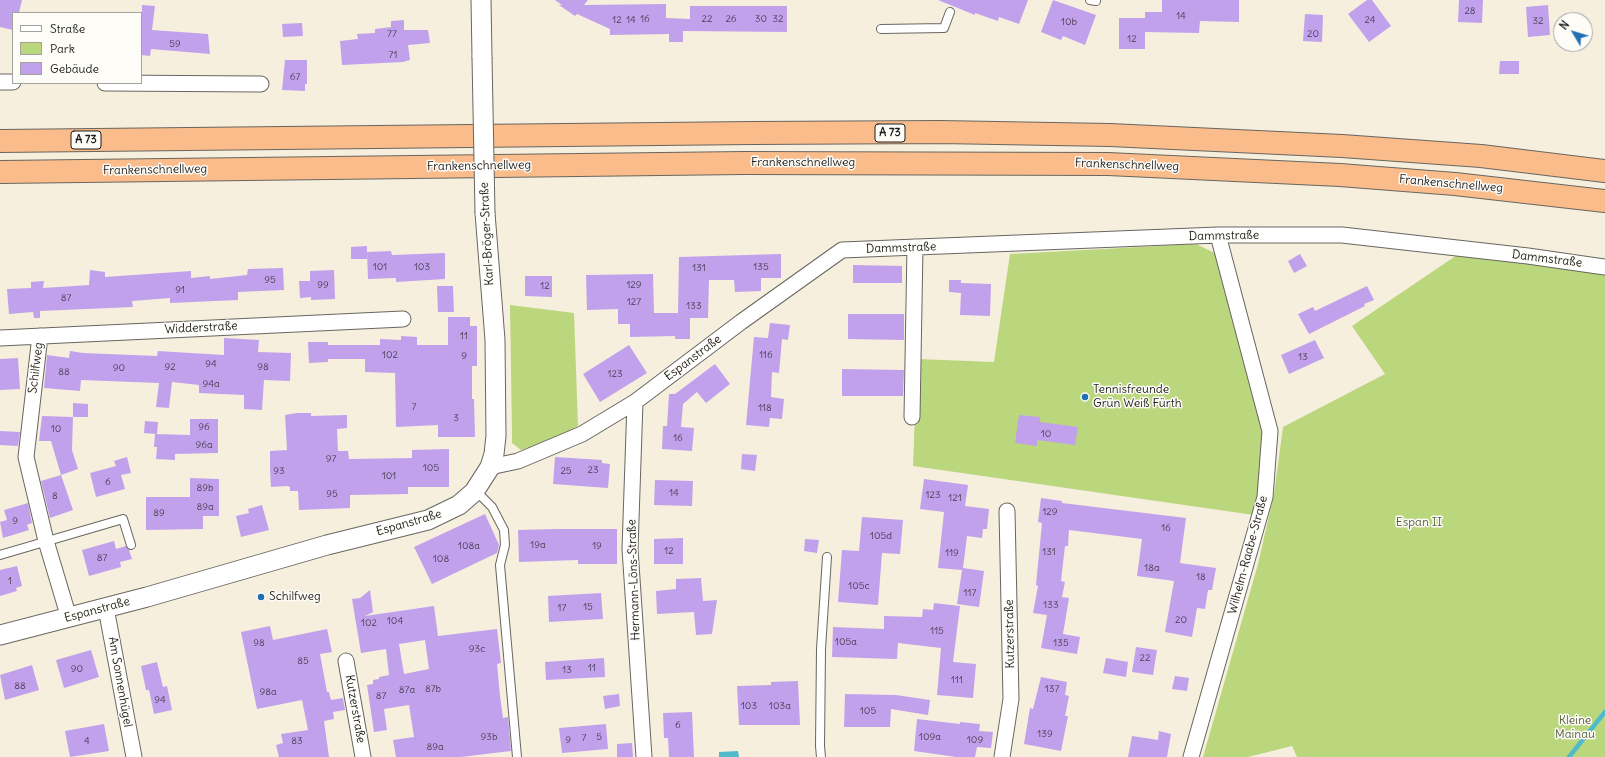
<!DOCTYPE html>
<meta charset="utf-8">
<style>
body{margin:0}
#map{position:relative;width:1605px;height:757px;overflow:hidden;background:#f6efdd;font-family:Delius,sans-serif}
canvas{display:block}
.legend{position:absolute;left:12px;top:12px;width:130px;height:72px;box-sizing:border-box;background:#fdfcf7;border:1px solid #a3a29f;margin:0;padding:5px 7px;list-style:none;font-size:12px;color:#1c1c1c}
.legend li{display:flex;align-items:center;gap:8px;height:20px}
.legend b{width:20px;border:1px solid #a3a29f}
.north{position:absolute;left:1553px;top:12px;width:40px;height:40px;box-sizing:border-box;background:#fdfcf7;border:1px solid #a3a29f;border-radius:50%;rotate:308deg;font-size:11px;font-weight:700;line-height:16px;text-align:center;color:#1c1c1c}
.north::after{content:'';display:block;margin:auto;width:14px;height:18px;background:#1f6fb2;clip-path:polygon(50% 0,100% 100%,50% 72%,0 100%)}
</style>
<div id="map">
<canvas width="1605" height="757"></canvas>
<ul class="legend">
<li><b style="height:5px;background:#fff"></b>Straße</li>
<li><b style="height:11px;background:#bbd77d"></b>Park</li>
<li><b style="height:11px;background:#c2a1ec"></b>Gebäude</li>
</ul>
<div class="north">N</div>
</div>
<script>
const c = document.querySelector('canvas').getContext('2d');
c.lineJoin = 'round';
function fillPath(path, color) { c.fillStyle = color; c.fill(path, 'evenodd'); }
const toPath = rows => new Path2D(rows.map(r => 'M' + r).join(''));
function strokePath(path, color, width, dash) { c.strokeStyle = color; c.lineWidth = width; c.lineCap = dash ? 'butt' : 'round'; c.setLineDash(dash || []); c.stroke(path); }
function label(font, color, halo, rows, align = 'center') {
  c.font = font + ' Delius,sans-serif'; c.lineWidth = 3; c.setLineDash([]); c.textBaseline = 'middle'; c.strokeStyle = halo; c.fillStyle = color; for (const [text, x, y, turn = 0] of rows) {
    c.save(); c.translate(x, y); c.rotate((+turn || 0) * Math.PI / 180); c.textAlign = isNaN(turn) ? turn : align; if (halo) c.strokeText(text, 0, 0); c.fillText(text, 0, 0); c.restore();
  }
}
const green = toPath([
 [1196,244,1219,255,1263,432,1261,493,1254,515,913,466,917,359,994,362,1010,254],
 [1460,253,1605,273,1605,757,1297,757,1292,746,1248,757,1203,757,1258,564,1274,494,1283,427,1385,374,1352,326],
 [510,305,574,313,578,426,550,441,521,450,512,443,512,435]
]);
const water = toPath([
 [738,751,739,757,719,757,719,752]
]);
const stream = toPath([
 [1569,757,1605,712]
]);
const building = toPath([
 [0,0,22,0,19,13,13,13,13,30,0,27],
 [555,0,588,0,584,5,666,4,666,18,690,19,690,6,787,6,787,32,683,31,683,42,669,42,669,34,610,35,610,29,577,14,575,16,559,5,562,5],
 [938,0,1028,0,1019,24,999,17,998,21,975,13,975,15],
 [1053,0,1096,15,1085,45,1063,36,1061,40,1041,32],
 [1162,0,1239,0,1239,22,1200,21,1199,33,1145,32,1145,49,1119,49,1119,18,1145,18,1145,12,1162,12],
 [1367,0,1372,0,1391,26,1369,42,1348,14],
 [1459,0,1483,0,1482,23,1458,22],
 [142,5,155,6,152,30,208,34,210,54,151,49,150,56,141,55],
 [1548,5,1550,35,1528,37,1526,7],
 [1305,14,1323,15,1322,42,1303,41],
 [404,20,404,30,428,30,430,43,408,45,410,60,403,62,342,65,340,41,358,39,357,34,375,33,375,29,391,27,391,21],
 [302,23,303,36,283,37,282,24],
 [285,60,307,60,307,84,305,84,305,91,282,90],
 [1500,61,1519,61,1519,74,1499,74],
 [367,246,367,259,351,259,351,247],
 [391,251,392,255,445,253,445,279,396,282,396,278,368,279,367,252],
 [781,254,781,278,761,278,761,291,735,292,734,280,709,280,708,318,690,318,690,339,675,339,675,336,630,337,630,324,618,324,618,309,587,310,586,275,653,274,654,313,678,313,679,257],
 [1300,254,1307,266,1294,273,1288,261],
 [853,265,902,266,902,283,853,283],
 [283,268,284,290,238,292,238,300,170,303,170,298,132,301,133,307,40,311,40,318,34,318,33,312,9,314,7,289,31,288,31,282,44,281,43,288,89,285,90,270,105,272,105,277,191,271,191,278,210,276,210,279,247,275,248,269],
 [334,270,335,299,311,300,311,297,300,298,299,281,310,281,310,271],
 [525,276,552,276,552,297,525,296],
 [949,280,961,280,961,283,991,284,990,316,960,315,961,293,949,292],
 [437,286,453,286,454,312,438,312],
 [1367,286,1374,300,1364,304,1365,306,1309,334,1298,314,1313,307,1315,311],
 [848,314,904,314,904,340,848,339],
 [448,317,470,317,470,326,477,326,477,366,472,366,472,399,474,399,475,437,438,437,438,425,396,427,395,373,365,372,365,359,328,359,328,362,309,363,308,342,328,342,328,345,380,345,380,339,401,340,401,336,417,337,417,345,448,345],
 [770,323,790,325,788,340,782,339,779,373,772,372,771,397,784,399,782,419,770,418,769,427,746,425,754,337,768,338],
 [224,338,259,340,258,352,291,353,290,381,264,380,262,410,244,409,244,395,199,393,199,385,172,382,169,408,156,407,159,383,81,380,80,391,44,388,47,355,69,358,70,351,83,353,157,356,158,351,224,355],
 [1315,340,1324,358,1289,374,1281,355],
 [629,345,647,373,600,402,583,374],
 [18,358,20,389,0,390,0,359],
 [715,364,730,384,706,403,697,392,683,404,681,427,694,428,692,451,662,449,663,426,667,426,669,394,675,394],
 [842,369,904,370,903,396,842,396],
 [73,403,88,404,88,417,73,417],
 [297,413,311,413,311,416,347,415,347,428,337,429,338,451,348,451,349,459,412,458,412,450,449,449,449,487,408,487,408,494,350,495,350,508,299,510,298,491,290,491,290,487,287,486,271,487,270,471,270,451,287,450,285,415],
 [1019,415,1040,417,1040,422,1078,427,1075,445,1037,440,1037,446,1015,443],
 [42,416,73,417,72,450,78,469,61,475,51,441,39,441],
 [190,419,218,419,218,453,175,454,175,460,156,459,157,447,154,447,155,434,190,435],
 [145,421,158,422,157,434,144,433],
 [0,431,20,432,18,446,0,445],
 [742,454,757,455,755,471,741,469],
 [127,457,131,473,121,475,125,489,96,497,90,473,116,466,114,461],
 [555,457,602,460,602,463,610,464,608,488,553,484],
 [61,475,73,510,50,518,41,481],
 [190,478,219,479,219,516,203,516,203,529,146,530,146,497,190,497],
 [924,479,968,485,965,506,989,509,987,529,983,529,982,538,967,536,963,568,984,571,979,607,957,604,962,570,938,568,944,512,920,509],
 [655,480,693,481,692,506,654,505],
 [1041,498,1062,501,1062,503,1186,518,1180,563,1216,568,1212,590,1208,590,1205,609,1197,608,1192,637,1165,632,1174,581,1137,576,1142,539,1069,530,1068,546,1065,546,1061,581,1065,582,1062,597,1069,598,1063,634,1080,637,1077,654,1041,648,1047,615,1033,613,1038,586,1036,585,1042,523,1038,522],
 [28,503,32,523,27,525,29,530,3,538,0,522,7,520,4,510],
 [262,505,269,530,241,537,236,516,249,513,248,509],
 [485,514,499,545,497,553,432,584,414,547],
 [862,517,903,520,900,554,882,553,878,605,838,602,842,550,859,551],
 [556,529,617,529,617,564,578,564,578,560,519,562,518,530],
 [683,538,683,564,654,564,654,539],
 [805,539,819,540,817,553,804,551],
 [114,541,116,549,126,546,129,550,132,559,120,562,121,567,89,576,82,550],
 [17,566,22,586,16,588,17,591,0,596,0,570],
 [701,578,703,601,717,600,712,634,696,635,694,612,657,614,656,591,676,589,676,579],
 [370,590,373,612,365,616,434,606,438,636,497,629,501,663,497,664,500,696,503,718,508,717,511,751,461,757,396,757,393,740,414,737,409,705,384,709,387,730,374,732,367,685,373,684,373,680,379,679,379,677,389,675,386,649,361,653,352,599,360,598],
 [425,640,429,669,404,674,399,644],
 [601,593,603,619,549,622,548,596],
 [934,603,960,606,953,662,976,664,973,698,937,695,941,648,898,643,897,659,832,657,833,627,884,629,884,616,922,617,923,609,933,610],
 [270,626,273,640,327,629,332,652,320,654,327,692,329,692,331,700,343,698,345,710,333,712,334,719,324,721,329,757,279,757,276,745,283,743,281,734,308,730,302,700,257,709,241,632],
 [1136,647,1157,650,1153,675,1132,672],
 [91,650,99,677,64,688,56,660],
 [604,658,605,677,546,680,545,662],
 [1106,658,1128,662,1126,677,1103,673],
 [157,662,163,687,167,686,172,710,154,714,149,690,146,690,141,666],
 [32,665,39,690,5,700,0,675],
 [1175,676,1189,678,1187,691,1172,689],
 [1041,677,1067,682,1065,695,1069,696,1065,716,1068,716,1061,751,1024,744,1030,708,1033,709],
 [798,681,800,725,739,725,737,686,771,685,771,682],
 [619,694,620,706,605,709,603,696],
 [845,694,896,695,930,700,928,715,891,709,890,727,844,727],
 [692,712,694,757,669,757,668,738,664,738,663,713],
 [917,719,960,724,960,722,980,724,979,731,993,732,991,748,977,747,975,757,956,757,914,751],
 [104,724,109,751,70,757,65,731],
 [606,724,608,749,562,753,559,728],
 [1159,731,1171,734,1167,757,1128,757,1132,736,1158,740],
 [632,743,633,757,617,757,617,744]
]);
const service = toPath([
 [1090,0,1096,1],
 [881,29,944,28,950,12],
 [475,490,492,507,504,530,505,545,500,565,517,757],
 [0,555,123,519,131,545],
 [821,757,820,746,821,649,827,557]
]);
const minor = toPath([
 [0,82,13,82],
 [105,83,261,84],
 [40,336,26,457,46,541,69,618],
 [0,338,403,319],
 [635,402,630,549,644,757],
 [912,417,915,247],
 [490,467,518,461,582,434,635,402,741,322,842,250,1218,235,1342,235,1528,256,1605,267],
 [106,608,134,757],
 [346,661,363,757],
 [1002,757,1011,699,1007,511],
 [1191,757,1265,497,1270,431,1218,235]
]);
const tertiary = toPath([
 [481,0,482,57],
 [0,635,147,597,327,545,428,520,459,505,474,492,490,467,494,454,496,436,495,340,485,213]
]);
const motorway = toPath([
 [0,141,753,133,940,132,1110,135,1342,146,1481,156,1605,171],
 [0,172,744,163,1108,164,1340,175,1455,184,1605,201]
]);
const tertiaryBridge = toPath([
 [482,57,485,213]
]);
const markers = [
 [1085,397,4,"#1f6fb2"],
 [261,597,4,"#1f6fb2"]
];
const numberNames = [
 ["28",1470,11],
 ["14",1181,16],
 ["16",645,19],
 ["22",707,19],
 ["26",731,19],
 ["30",761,19],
 ["32",778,19],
 ["12",617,20],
 ["14",631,20],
 ["24",1370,20],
 ["32",1538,21],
 ["10b",1069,22],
 ["77",392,34],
 ["20",1313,34],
 ["12",1132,39],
 ["59",175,44],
 ["71",393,55],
 ["67",295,77],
 ["101",380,267],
 ["103",422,267],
 ["135",761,267],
 ["131",699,268],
 ["95",270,280],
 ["99",323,285],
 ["129",634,285],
 ["12",545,286],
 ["91",180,290],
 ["87",66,298],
 ["127",634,302],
 ["133",694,306],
 ["11",464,336],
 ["102",390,355],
 ["116",766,355],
 ["9",464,356],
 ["13",1303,357],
 ["94",211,364],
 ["92",170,367],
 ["98",263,367],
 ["90",119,368],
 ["88",64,372],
 ["123",615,374],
 ["94a",211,384],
 ["7",414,407],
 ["118",765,408],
 ["3",456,418],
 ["96",204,427],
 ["10",56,429],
 ["10",1046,434],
 ["16",678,438],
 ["96a",204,445],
 ["97",331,459],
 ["105",431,468],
 ["23",593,470],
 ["93",279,471],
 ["25",566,471],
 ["101",389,476],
 ["6",108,482],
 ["89b",205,488],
 ["14",674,493],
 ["95",332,494],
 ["123",933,495],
 ["8",55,496],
 ["121",955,498],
 ["89a",205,507],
 ["129",1050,512],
 ["89",159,513],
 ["9",15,521],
 ["16",1166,528],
 ["105d",881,536],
 ["19a",538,545],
 ["108a",469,546],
 ["19",597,546],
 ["12",669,551],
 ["131",1049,552],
 ["119",952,553],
 ["87",102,558],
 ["108",441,559],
 ["18a",1152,568],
 ["18",1201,577],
 ["1",10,581],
 ["105c",859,586],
 ["117",970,593],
 ["133",1051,605],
 ["15",588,607],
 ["17",562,608],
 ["20",1181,620],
 ["104",395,621],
 ["102",369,623],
 ["115",937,631],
 ["105a",846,642],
 ["98",259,643],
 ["135",1061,643],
 ["93c",477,649],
 ["22",1145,658],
 ["85",303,661],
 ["11",592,668],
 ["90",77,669],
 ["13",567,670],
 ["111",957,680],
 ["88",20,686],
 ["87b",433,689],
 ["137",1052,689],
 ["87a",407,690],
 ["98a",268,692],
 ["87",381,696],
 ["94",160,700],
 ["103",749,706],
 ["103a",780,706],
 ["105",868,711],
 ["6",678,725],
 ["139",1045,734],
 ["93b",489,737],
 ["5",599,737],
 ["109a",930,737],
 ["7",584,738],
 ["9",568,740],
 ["109",975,740],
 ["4",87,741],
 ["83",297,741],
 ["89a",435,747]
];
const shields = [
 [890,133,30],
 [86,140,30]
];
const shieldNames = [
 ["A 73",890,133],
 ["A 73",86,140]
];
const streetNames = [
 ["Frankenschnellweg",803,163],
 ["Frankenschnellweg",1127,165,2],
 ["Frankenschnellweg",479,166,-1],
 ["Frankenschnellweg",155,170,-1],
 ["Frankenschnellweg",1451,184,5],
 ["Karl-Bröger-Straße",487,234,-93],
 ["Dammstraße",1224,236,-1],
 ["Dammstraße",901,248,-2],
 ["Dammstraße",1547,259,7],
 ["Widderstraße",201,328,-3],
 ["Espanstraße",693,358,-37],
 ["Schilfweg",36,368,-83],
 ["Espanstraße",409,523,-16],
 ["Wilhelm-Raabe-Straße",1248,555,-75],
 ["Hermann-Löns-Straße",634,580,-92],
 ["Espanstraße",97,610,-15],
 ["Kutzerstraße",1010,634,-91],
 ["Am Sonnenhügel",120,682,80],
 ["Kutzerstraße",355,709,80]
];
const poiNames = [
 ["Tennisfreunde",1093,390],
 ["Grün Weiß Fürth",1093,404],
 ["Schilfweg",269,597]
];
const parkNames = [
 ["Espan II",1419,523],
 ["Kleine",1575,721],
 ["Mainau",1575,735]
];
fillPath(green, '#bbd77d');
fillPath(water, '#4fbacb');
strokePath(stream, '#4fbacb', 4.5);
fillPath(building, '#c2a1ec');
strokePath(service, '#686660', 10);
strokePath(minor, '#686660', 17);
strokePath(tertiary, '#686660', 21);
strokePath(motorway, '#686660', 24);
strokePath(service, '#fff', 8);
strokePath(minor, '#fff', 15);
strokePath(tertiary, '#fff', 19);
strokePath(motorway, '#f9bc8a', 22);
strokePath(tertiaryBridge, '#686660', 21, []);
strokePath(tertiaryBridge, '#fff', 19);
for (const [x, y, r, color] of markers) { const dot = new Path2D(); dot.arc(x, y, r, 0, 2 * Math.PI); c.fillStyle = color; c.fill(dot); strokePath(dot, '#fdfcf7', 1.5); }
label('10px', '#463d50', null, numberNames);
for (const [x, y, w] of shields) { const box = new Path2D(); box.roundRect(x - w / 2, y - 9, w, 18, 3); c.fillStyle = '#fdfcf7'; c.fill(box); strokePath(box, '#1c1c1c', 1); }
label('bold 11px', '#1c1c1c', null, shieldNames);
label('12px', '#1c1c1c', '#fdfcf7', streetNames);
label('12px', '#1c1c1c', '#fdfcf7', poiNames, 'left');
label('12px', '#545d3e', '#fdfcf7', parkNames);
</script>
